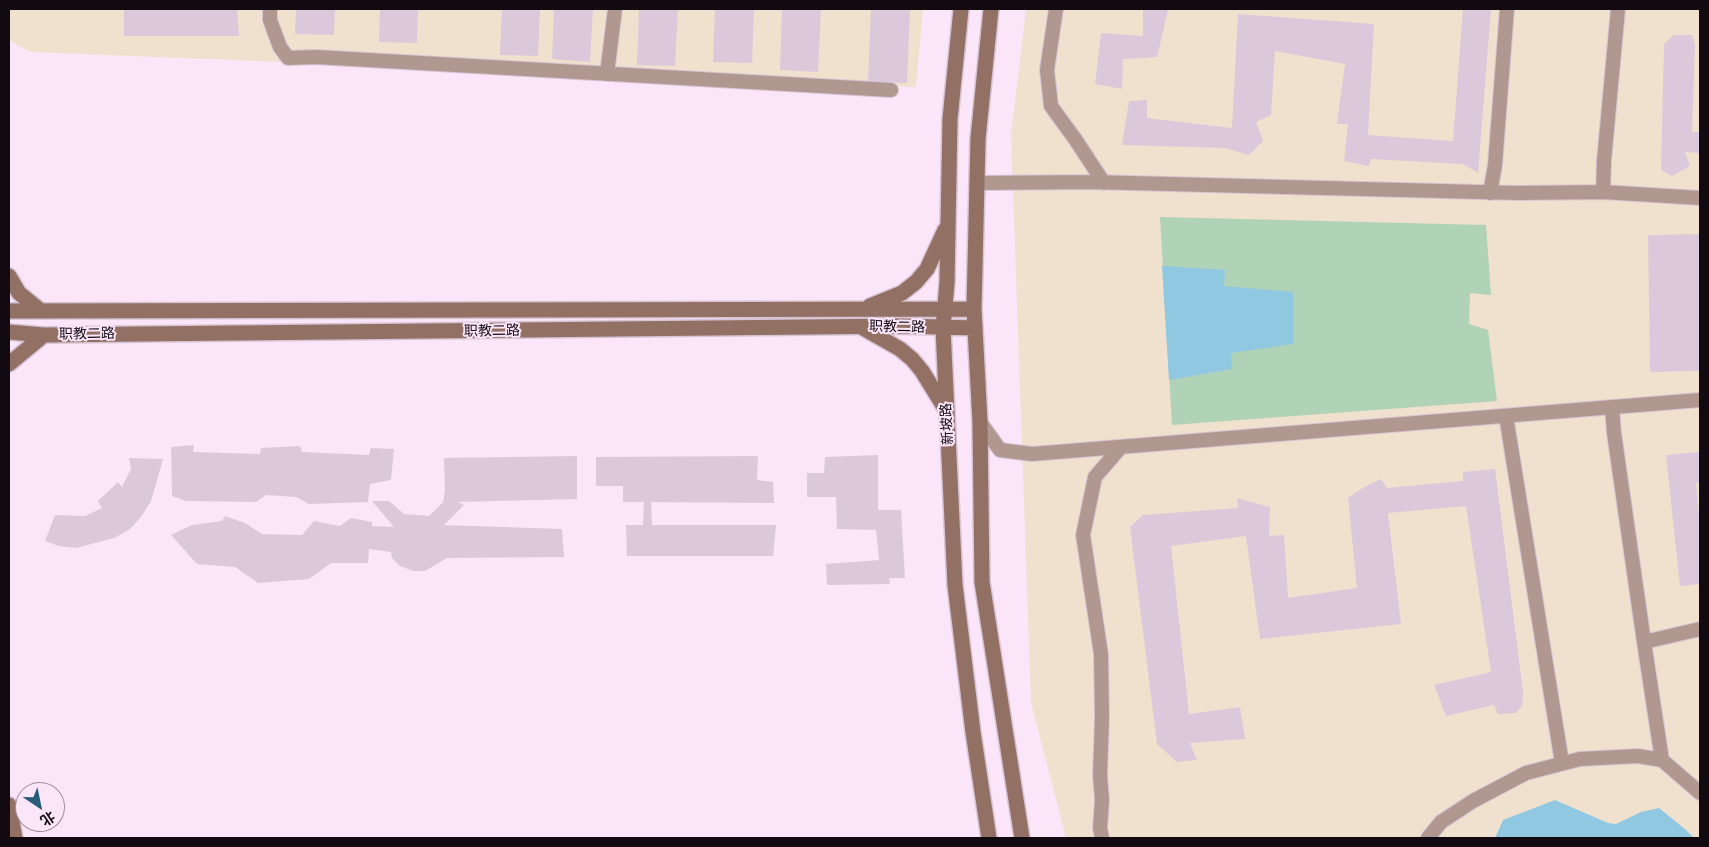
<!DOCTYPE html>
<meta charset="utf-8">
<style>
body{margin:0}
#map{position:relative;width:1709px;height:847px;overflow:hidden;background:#fbe6f9;font-family:"Public Sans","Noto Sans SC",sans-serif}
canvas{display:block}
.frame{position:absolute;inset:0;border:10px solid #110a11;pointer-events:none}
.north{position:absolute;left:15px;top:782px;width:50px;height:50px;box-sizing:border-box;background:#fbe6f9;border:1px solid #9d8e9c;border-radius:50%;rotate:146deg;font-size:14px;font-weight:700;line-height:20px;text-align:center;color:#110a11}
.north::after{content:'';display:block;margin:auto;width:18px;height:22px;background:#295c79;clip-path:polygon(50% 0,100% 100%,50% 72%,0 100%)}
</style>
<div id="map">
<canvas width="1709" height="847"></canvas>
<div class="frame"></div>
<div class="north">北</div>
</div>
<script>
const c = document.querySelector('canvas').getContext('2d');
c.lineJoin = 'round';
function fillPath(path, color) { c.fillStyle = color; c.fill(path, 'evenodd'); }
const toPath = rows => new Path2D(rows.map(r => 'M' + r).join(''));
function strokePath(path, color, width, dash) { c.strokeStyle = color; c.lineWidth = width; c.lineCap = dash ? 'butt' : 'round'; c.setLineDash(dash || []); c.stroke(path); }
function label(font, color, halo, rows, align = 'center') {
  c.font = font + ' "Public Sans","Noto Sans SC",sans-serif'; c.lineWidth = 4; c.setLineDash([]); c.textBaseline = 'middle'; c.strokeStyle = halo; c.fillStyle = color; for (const [text, x, y, turn = 0] of rows) {
    c.save(); c.translate(x, y); c.rotate((+turn || 0) * Math.PI / 180); c.textAlign = isNaN(turn) ? turn : align; if (halo) c.strokeText(text, 0, 0); c.fillText(text, 0, 0); c.restore();
  }
}
const education = toPath([
 [9,9,923,9,916,87,30,52,9,40],
 [1026,9,1700,9,1700,838,1066,838,1031,703,1011,135]
]);
const green = toPath([
 [1160,217,1486,225,1491,295,1470,293,1469,324,1488,330,1497,401,1172,425]
]);
const water = toPath([
 [1162,266,1225,270,1224,286,1293,292,1293,344,1231,353,1232,369,1169,380],
 [1555,800,1608,823,1616,824,1641,812,1659,808,1686,830,1694,838,1495,838,1503,820]
]);
const building = toPath([
 [124,9,237,9,239,36,124,36],
 [296,9,335,9,334,35,295,34],
 [380,9,418,9,417,43,379,42],
 [502,9,540,9,538,56,500,55],
 [554,9,593,9,590,62,552,59],
 [639,9,678,9,675,66,637,65],
 [715,9,754,9,752,63,713,62],
 [782,9,821,9,818,72,780,70],
 [871,9,910,9,907,83,868,82],
 [1143,9,1168,10,1157,57,1123,59,1122,89,1095,84,1101,33,1143,36],
 [1463,9,1491,9,1478,173,1463,164,1371,159,1369,166,1344,161,1348,124,1337,124,1345,64,1275,51,1271,115,1256,122,1263,141,1249,155,1225,148,1122,145,1129,101,1147,100,1147,118,1232,128,1238,14,1374,24,1368,135,1453,141],
 [1674,35,1692,35,1695,45,1692,132,1700,132,1700,153,1685,152,1690,166,1672,176,1661,170,1664,44],
 [1700,234,1700,371,1650,372,1648,235],
 [194,445,193,452,260,454,261,448,300,446,302,452,369,455,371,448,394,449,391,480,370,484,368,502,309,504,296,497,266,495,256,502,186,501,172,496,171,447],
 [1700,452,1700,483,1696,483,1700,525,1700,584,1680,586,1666,455],
 [878,455,878,510,901,510,905,578,889,578,890,584,827,585,826,564,879,560,876,530,837,529,836,497,807,497,807,473,824,473,825,457],
 [577,456,577,499,458,502,464,505,444,525,562,529,564,557,447,558,425,571,413,571,400,566,392,558,391,552,369,549,368,563,331,563,309,579,258,583,235,567,197,564,171,535,192,525,222,521,225,516,245,523,262,534,302,535,314,521,340,526,351,518,372,522,372,526,394,527,372,501,389,501,404,514,429,516,443,502,445,491,444,458],
 [758,456,757,480,773,482,774,503,651,502,652,525,776,525,773,556,627,556,626,525,643,525,644,502,623,502,623,486,596,486,596,457],
 [129,458,163,459,151,501,141,517,129,530,114,538,76,548,59,546,45,541,55,515,85,516,102,508,98,501,118,482,122,487,131,469],
 [1495,469,1523,692,1522,706,1516,713,1498,714,1494,705,1446,716,1434,685,1491,672,1466,506,1388,513,1401,624,1260,639,1246,536,1171,546,1189,714,1240,707,1245,739,1190,743,1197,760,1177,762,1157,744,1130,527,1143,515,1238,508,1237,498,1270,507,1269,536,1284,535,1288,598,1357,588,1348,498,1364,487,1381,479,1387,488,1463,481,1463,472]
]);
const street = toPath([
 [270,9,270,20,280,47,288,58,316,57,891,90],
 [1056,9,1047,70,1051,106,1075,139,1104,183],
 [607,74,615,9],
 [977,183,1091,182,1518,193,1603,192,1700,198],
 [1603,192,1604,161,1618,9],
 [1490,193,1495,165,1507,9],
 [1612,407,1614,433,1644,642,1700,629],
 [1506,416,1562,763],
 [980,422,1000,450,1032,454,1700,400],
 [1644,642,1662,760],
 [1102,838,1100,828,1102,800,1100,775,1102,718,1101,654,1083,535,1095,477,1121,447],
 [1428,838,1441,822,1473,801,1526,773,1580,759,1638,756,1662,760,1700,793]
]);
const secondary = toPath([
 [961,9,950,119,947,283,943,328,955,585,973,732,989,838],
 [991,9,978,139,974,309,980,422,982,582,1022,838],
 [9,276,19,293,41,311],
 [870,306,902,293,916,282,927,269,945,230],
 [9,311,974,309],
 [863,328,900,349,912,359,922,371,946,410],
 [9,332,44,335,903,326,975,328],
 [9,364,44,335],
 [9,805,15,838]
]);
const streetNames = [
 ["职教二路",897,327,1],
 ["职教二路",492,331,-1],
 ["职教二路",87,334,-1],
 ["新坡路",947,424,-93]
];
fillPath(education, '#f0e1ce');
fillPath(green, '#b0d2b7');
fillPath(water, '#90c8e2');
fillPath(building, '#dcc8db');
strokePath(street, '#d6c3d4', 16);
strokePath(secondary, '#d6c3d4', 18);
strokePath(street, '#b09890', 14);
strokePath(secondary, '#927064', 15);
label('14px', '#110a11', '#fbe6f9', streetNames);
</script>
